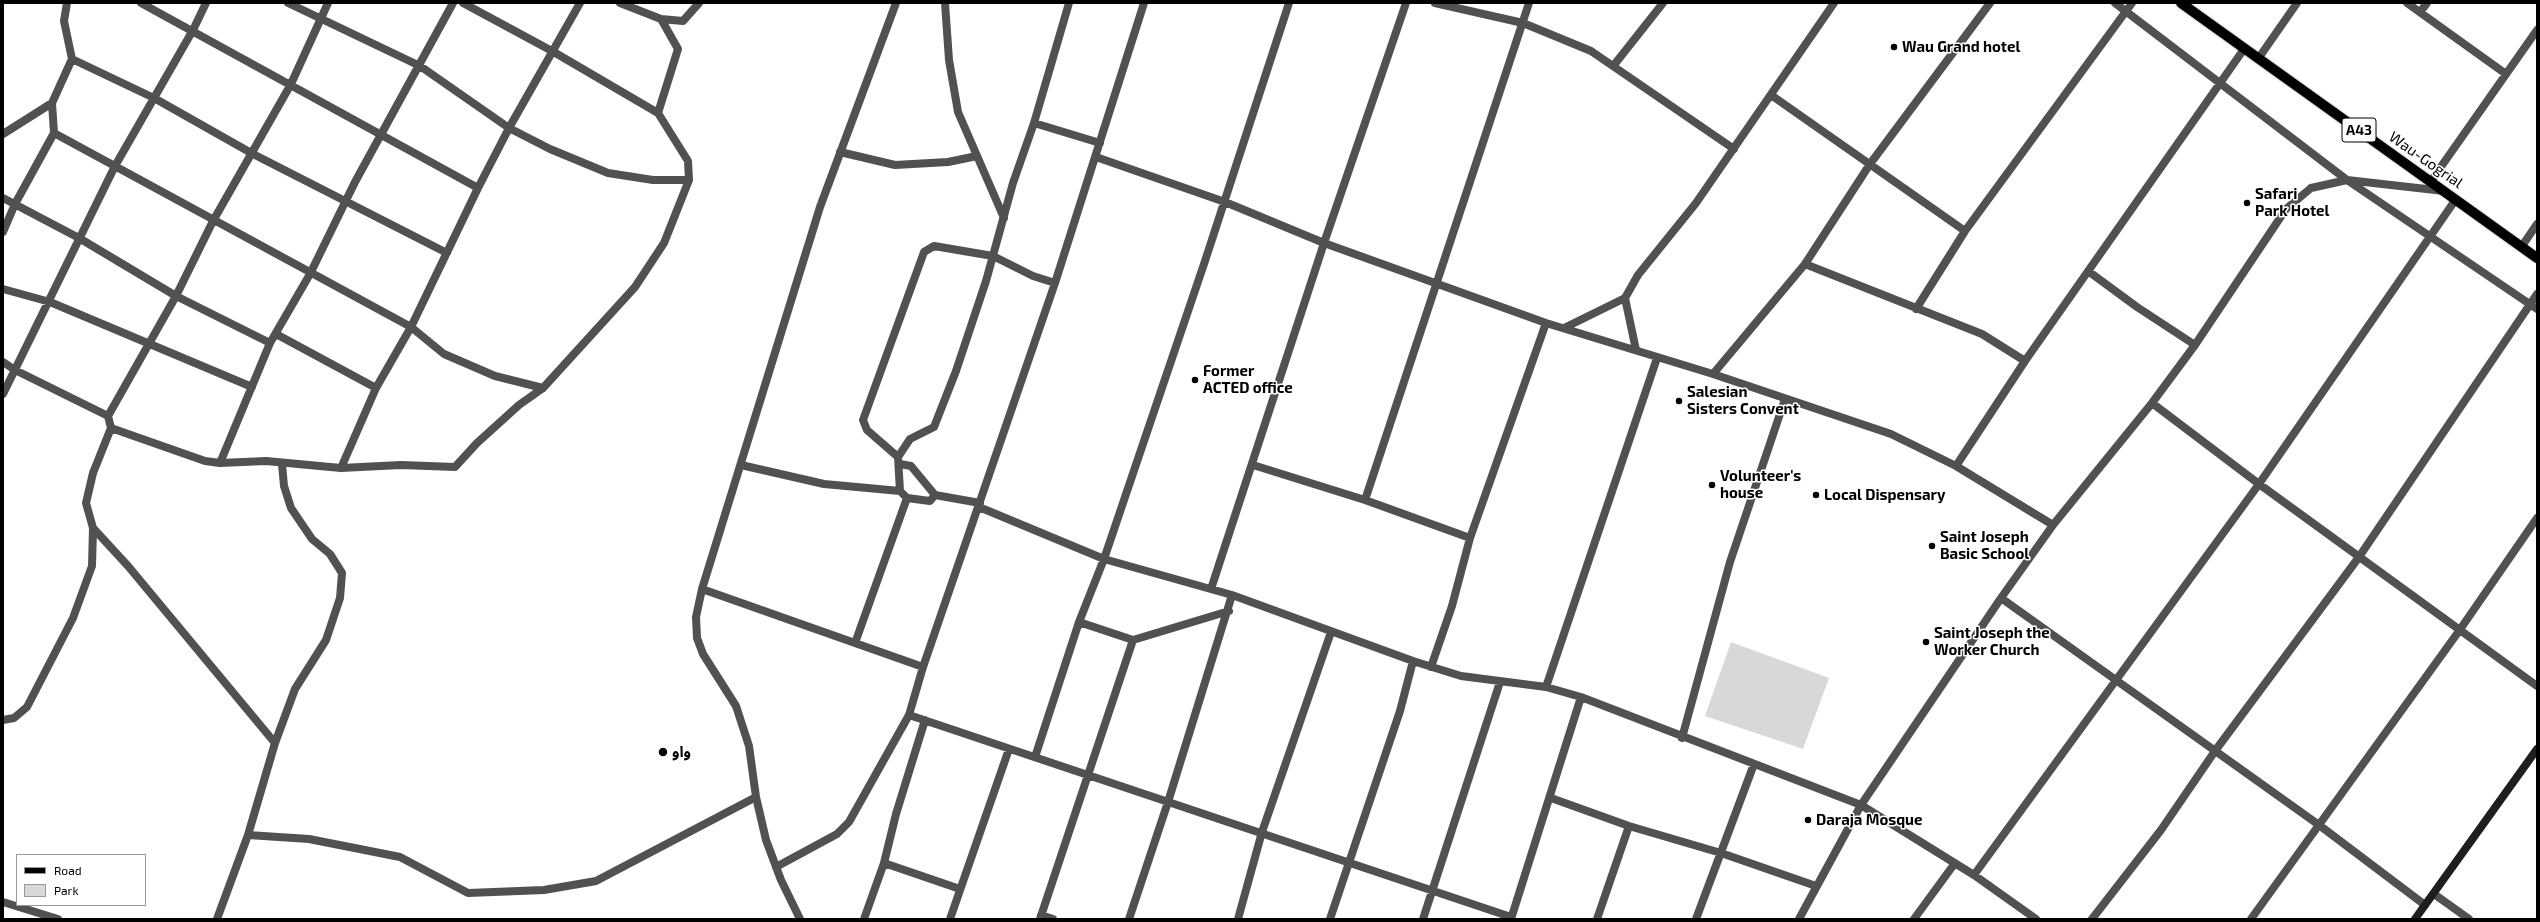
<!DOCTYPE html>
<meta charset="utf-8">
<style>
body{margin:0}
#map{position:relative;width:2540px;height:922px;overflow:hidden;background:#fff;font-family:"Exo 2",sans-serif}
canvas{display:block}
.frame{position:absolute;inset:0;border:4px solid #000;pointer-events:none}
.legend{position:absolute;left:16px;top:854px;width:130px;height:52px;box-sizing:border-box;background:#fff;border:1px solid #999;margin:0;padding:5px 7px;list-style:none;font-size:12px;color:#000}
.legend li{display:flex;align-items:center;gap:8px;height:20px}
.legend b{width:20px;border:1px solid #999}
</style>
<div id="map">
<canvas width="2540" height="922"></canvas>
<div class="frame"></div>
<ul class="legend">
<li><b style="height:5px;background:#000"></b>Road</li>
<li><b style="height:11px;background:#d8d8d8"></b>Park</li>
</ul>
</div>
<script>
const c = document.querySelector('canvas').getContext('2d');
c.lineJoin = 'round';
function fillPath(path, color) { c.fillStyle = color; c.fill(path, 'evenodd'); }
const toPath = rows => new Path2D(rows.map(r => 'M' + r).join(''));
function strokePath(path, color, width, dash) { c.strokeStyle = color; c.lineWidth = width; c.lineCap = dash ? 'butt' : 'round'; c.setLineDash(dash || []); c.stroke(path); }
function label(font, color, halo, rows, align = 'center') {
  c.font = font + ' "Exo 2","Noto Sans Arabic",sans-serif'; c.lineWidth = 3; c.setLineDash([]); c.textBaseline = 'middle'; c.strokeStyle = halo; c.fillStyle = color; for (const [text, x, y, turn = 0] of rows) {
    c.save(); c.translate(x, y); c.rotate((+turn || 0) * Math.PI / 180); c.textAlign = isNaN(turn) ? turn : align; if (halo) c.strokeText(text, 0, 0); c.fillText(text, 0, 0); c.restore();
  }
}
const green = toPath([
 [1731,642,1829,678,1803,749,1705,716]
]);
const street = toPath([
 [141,3,478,188],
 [288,3,420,66,509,128,550,149,608,173,653,180,689,180],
 [620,3,661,19],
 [945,3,949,60,958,112,1004,218],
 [1435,3,1523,23,1591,51,1734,149],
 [2115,3,2347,180,2537,309],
 [2407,3,2506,74],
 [2420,12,2427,3],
 [72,59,154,98,253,154,447,253],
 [2258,59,2297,3],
 [1614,65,1663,3],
 [1771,95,1965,231],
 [52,103,54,133,411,327,444,354,495,376,543,388],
 [658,113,678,49,661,19,683,21,699,3],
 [1034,123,1100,143],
 [3,134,52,103,72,59,64,21,67,3],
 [840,152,895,165,948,162,977,156],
 [1096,157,1225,202,1324,243,1546,323,1713,374,1891,434,1956,466,2053,525],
 [2431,181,2537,30],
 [3,198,79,238,176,296,270,343],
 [3,232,15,204,54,133],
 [2522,246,2537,224],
 [1805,264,1982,334,2025,361],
 [2088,271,2137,307,2195,345],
 [3,289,50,302,252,387],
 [1625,298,1636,350],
 [1916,309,1965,231,2132,3],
 [1564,328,1625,298,1638,275,1696,203,1834,3],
 [276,334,376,388],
 [3,362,15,370,108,416,111,428,205,461,220,463,266,461,341,468,401,465,455,467,477,443,519,405,543,388,635,287,664,243,689,180,688,161,658,113,552,51,463,3],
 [1713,374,1805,264,1870,164,1990,3],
 [3,394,115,166,193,30,206,3],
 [2152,403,2259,484,2537,686],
 [108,416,176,296,213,221,291,84,328,3],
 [898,457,910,439,934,427,956,371,986,281,1013,183,1034,123,1069,3],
 [220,463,270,343,310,274,355,182,453,3],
 [900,464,911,466,935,495,980,503],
 [741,465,824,484,900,491,907,498,930,501,935,495],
 [1253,465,1365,500,1470,538],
 [1956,466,2025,361,2244,49],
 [341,468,376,388,411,327,478,188,509,128,580,3],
 [900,491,898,457,867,430,863,420,924,252,934,246,993,256,1033,276,1055,283],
 [1365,500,1529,3],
 [979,507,1104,559,1232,595,1413,661,1461,676,1546,687,1581,697,1861,805,1974,875,2036,919],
 [93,528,128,566,275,743],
 [702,589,923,667],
 [1211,589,1324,243,1406,3],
 [2001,598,2319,825,2425,905],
 [1133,640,1229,611],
 [855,643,907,498],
 [1431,667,1452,606,1470,538,1546,323],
 [1546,687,1657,358],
 [909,715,1511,917],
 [3,720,14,718,27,707,73,618,92,566,93,528,86,503,93,473,111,428],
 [925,720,896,814,884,863,960,889],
 [1682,738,1730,562,1785,399],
 [1035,757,1079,622,1104,559,1205,261,1289,3],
 [1551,798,1629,826,1721,853,1816,886],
 [248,835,309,839,400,857,468,893,544,890,596,881,756,797],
 [776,867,837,834,849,822,909,715,923,667,1055,283,1144,3],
 [1974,875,2259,484,2456,199],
 [2434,894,2469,919],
 [3,902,58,919],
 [1041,915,1053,919],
 [217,919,248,835,275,743,295,689,326,640,340,598,342,573,330,554,312,539,291,508,284,486,282,464],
 [800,919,781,880,766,840,756,797,749,746,736,706,703,654,697,638,696,617,702,589,820,207,896,3],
 [864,919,884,863],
 [950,919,1009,749],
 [1040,919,1133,640,1079,622],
 [1129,919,1168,802,1232,595],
 [1238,919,1262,832,1331,632],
 [1330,919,1400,711,1413,661],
 [1423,919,1500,682],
 [1511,919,1581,697],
 [1597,919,1629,826],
 [1696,919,1754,764],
 [1799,919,1861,805,2001,598,2053,525,2152,403,2195,345,2286,209,2311,188,2347,180,2444,191],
 [1914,919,1955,863],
 [2092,919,2161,830,2215,751,2359,557,2537,294],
 [2251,919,2459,631,2537,518]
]);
const secondary = toPath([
 [2415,919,2537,749]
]);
const primary = toPath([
 [2181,3,2537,258]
]);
const markers = [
 [1894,47,4,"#000"],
 [2247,203,4,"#000"],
 [1195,380,4,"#000"],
 [1679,401,4,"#000"],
 [1712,485,4,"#000"],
 [1816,495,4,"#000"],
 [1932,546,4,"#000"],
 [1926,642,4,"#000"],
 [663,752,5,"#000"],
 [1808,820,4,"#000"]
];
const shields = [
 [2359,130,34]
];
const shieldNames = [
 ["A43",2359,130]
];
const poiNames = [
 ["Wau Grand hotel",1902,47],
 ["Safari",2255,194],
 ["Park Hotel",2255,211],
 ["Former",1203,371],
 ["ACTED office",1203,388],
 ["Salesian",1687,392],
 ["Sisters Convent",1687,409],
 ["Volunteer's",1720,476],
 ["house",1720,493],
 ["Local Dispensary",1824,495],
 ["Saint Joseph",1940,537],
 ["Basic School",1940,554],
 ["Saint Joseph the",1934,633],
 ["Worker Church",1934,650],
 ["واو",672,752],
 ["Daraja Mosque",1816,820]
];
const streetNames = [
 ["Wau-Gogrial",2426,160,35]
];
fillPath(green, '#d8d8d8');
strokePath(primary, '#dbdbdb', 12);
strokePath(street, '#515151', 8);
strokePath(secondary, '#1e1e1e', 8);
strokePath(primary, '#000', 10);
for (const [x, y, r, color] of markers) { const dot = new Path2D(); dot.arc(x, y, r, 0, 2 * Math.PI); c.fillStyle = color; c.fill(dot); strokePath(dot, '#fff', 1.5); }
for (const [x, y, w] of shields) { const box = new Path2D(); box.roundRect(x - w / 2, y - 12, w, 24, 3); c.fillStyle = '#fff'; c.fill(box); strokePath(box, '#000', 1); }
label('bold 14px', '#000', null, shieldNames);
label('bold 15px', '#000', '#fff', poiNames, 'left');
label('15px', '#000', '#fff', streetNames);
</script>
